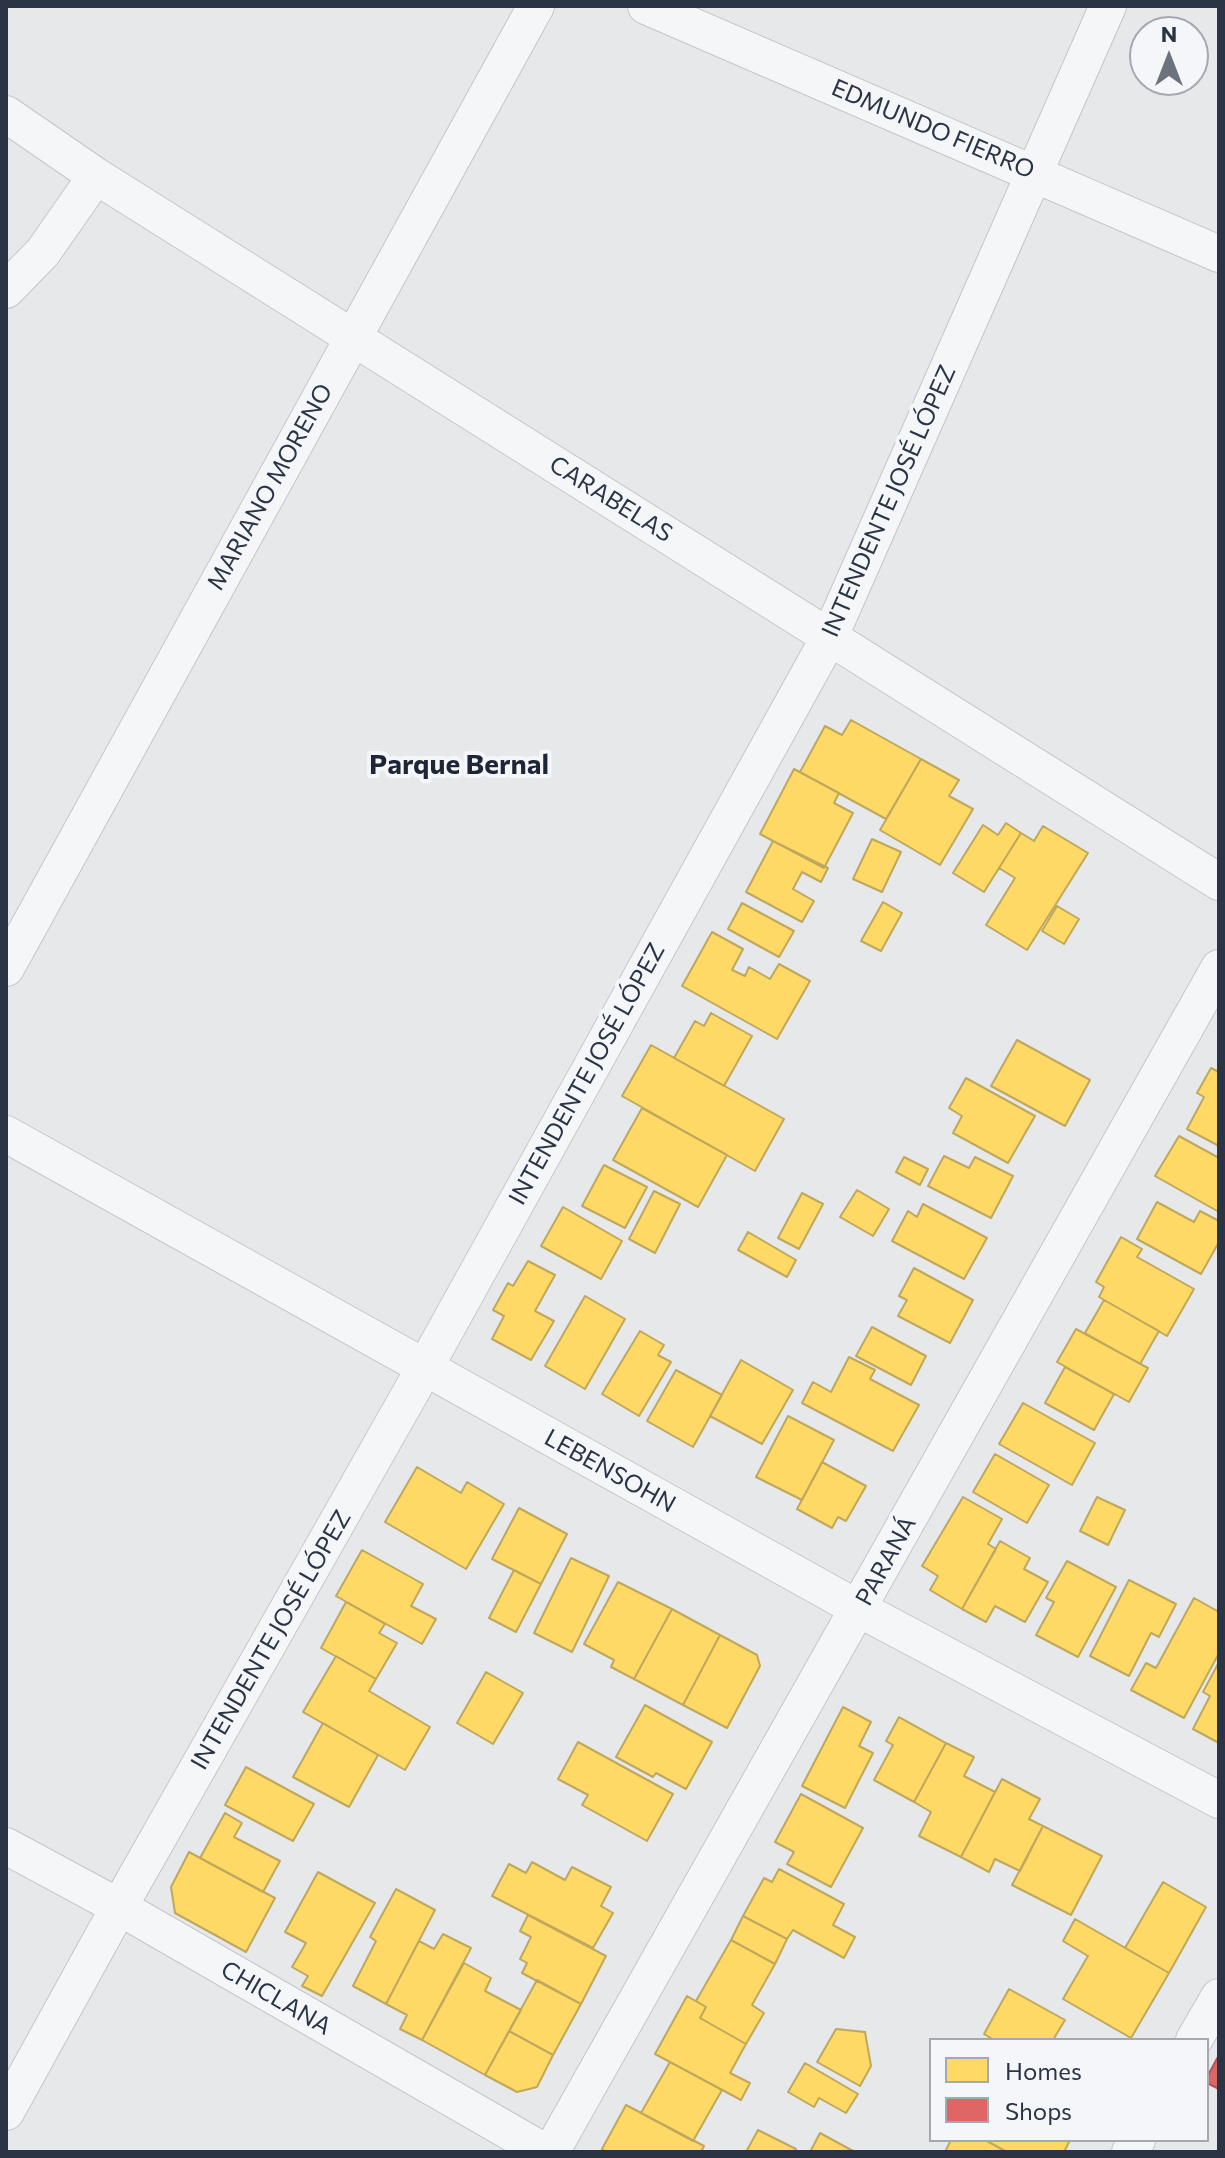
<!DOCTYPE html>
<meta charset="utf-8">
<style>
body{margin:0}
#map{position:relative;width:1225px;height:2158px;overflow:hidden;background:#e6e8ea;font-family:Commissioner,sans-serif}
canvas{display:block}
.frame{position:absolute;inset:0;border:8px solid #2b3445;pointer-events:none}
.legend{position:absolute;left:929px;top:2038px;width:280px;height:104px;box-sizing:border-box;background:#f4f6f9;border:2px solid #a4a8b1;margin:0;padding:10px 14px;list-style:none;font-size:24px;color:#2b3445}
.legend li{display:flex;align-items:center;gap:16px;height:40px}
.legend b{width:40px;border:2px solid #a4a8b1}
.north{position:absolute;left:1129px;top:16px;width:80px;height:80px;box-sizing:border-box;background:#f4f6f9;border:2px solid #a4a8b1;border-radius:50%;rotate:0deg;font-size:22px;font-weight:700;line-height:32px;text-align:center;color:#2b3445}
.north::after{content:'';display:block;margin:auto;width:28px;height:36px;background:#6c737f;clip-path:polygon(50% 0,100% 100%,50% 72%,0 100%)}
</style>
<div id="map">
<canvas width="1225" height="2158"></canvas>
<div class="frame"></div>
<ul class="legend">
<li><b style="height:22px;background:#ffd966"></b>Homes</li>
<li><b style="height:22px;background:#e06666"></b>Shops</li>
</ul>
<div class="north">N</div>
</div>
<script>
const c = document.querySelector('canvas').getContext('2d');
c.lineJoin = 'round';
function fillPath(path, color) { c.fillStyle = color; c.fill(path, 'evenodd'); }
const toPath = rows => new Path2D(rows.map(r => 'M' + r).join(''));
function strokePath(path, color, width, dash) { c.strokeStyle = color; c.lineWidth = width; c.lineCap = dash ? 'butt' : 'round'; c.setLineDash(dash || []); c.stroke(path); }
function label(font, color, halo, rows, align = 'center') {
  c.font = font + ' Commissioner,sans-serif'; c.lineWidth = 8; c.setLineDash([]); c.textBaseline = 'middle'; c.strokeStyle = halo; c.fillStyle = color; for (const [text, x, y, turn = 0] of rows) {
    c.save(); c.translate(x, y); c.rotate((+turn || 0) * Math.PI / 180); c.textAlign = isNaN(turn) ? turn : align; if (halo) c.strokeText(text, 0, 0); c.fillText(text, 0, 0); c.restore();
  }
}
const homes = toPath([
 [851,720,921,759,886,819,800,772,825,726,842,735,851,720],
 [921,759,959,780,949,796,973,809,940,865,880,830,921,759],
 [794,769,839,793,834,803,853,813,824,868,760,834,794,769],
 [1006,823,1021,833,984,892,953,873,983,825,998,835,1006,823],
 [1043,826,1088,853,1027,950,986,925,1015,878,999,868,1021,833,1034,841,1043,826],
 [872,839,901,852,882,892,853,879,872,839],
 [773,841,828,868,821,882,802,872,793,889,814,901,802,922,746,892,773,841],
 [883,902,902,913,881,951,861,941,883,902],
 [742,903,794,931,779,957,728,929,742,903],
 [1057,906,1079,919,1064,944,1042,931,1057,906],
 [712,932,743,949,732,970,745,976,749,967,770,979,779,964,810,981,777,1039,682,986,712,932],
 [711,1013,752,1036,724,1086,674,1058,695,1021,704,1026,711,1013],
 [1017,1040,1090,1080,1065,1126,991,1086,1017,1040],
 [651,1045,784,1119,755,1171,622,1096,651,1045],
 [1211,1068,1219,1072,1219,1146,1187,1129,1204,1097,1197,1093,1211,1068],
 [966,1078,1035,1116,1008,1163,953,1133,962,1116,949,1108,966,1078],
 [642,1108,727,1155,698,1207,613,1160,642,1108],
 [1179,1136,1219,1158,1219,1212,1155,1176,1179,1136],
 [944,1156,969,1168,975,1157,1013,1176,991,1218,928,1186,944,1156],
 [904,1157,928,1169,920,1185,896,1172,904,1157],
 [604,1165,647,1187,625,1228,582,1206,604,1165],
 [857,1190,889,1209,873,1236,840,1217,857,1190],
 [654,1191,680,1204,655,1253,629,1239,654,1191],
 [802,1193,823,1204,799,1249,778,1238,802,1193],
 [1157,1202,1194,1222,1200,1211,1219,1221,1219,1242,1201,1274,1137,1239,1157,1202],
 [923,1204,987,1238,964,1279,892,1241,908,1211,917,1217,923,1204],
 [563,1207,622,1241,601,1279,541,1246,563,1207],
 [748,1232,796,1260,787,1277,738,1250,748,1232],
 [1121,1237,1142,1249,1137,1257,1194,1289,1167,1336,1099,1297,1104,1287,1096,1282,1121,1237],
 [528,1261,555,1275,535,1311,554,1321,531,1360,492,1339,504,1316,493,1310,508,1283,513,1286,528,1261],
 [914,1268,973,1300,950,1343,898,1316,907,1300,899,1296,914,1268],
 [585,1296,625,1319,585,1389,545,1366,585,1296],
 [1104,1300,1159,1331,1140,1364,1085,1333,1104,1300],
 [872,1327,926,1356,911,1385,856,1356,872,1327],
 [1076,1329,1148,1368,1129,1402,1057,1362,1076,1329],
 [640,1331,664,1345,658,1355,671,1362,639,1416,602,1394,640,1331],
 [849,1357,875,1370,870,1379,919,1405,893,1451,802,1403,813,1382,831,1392,849,1357],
 [741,1360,793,1390,762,1444,710,1416,741,1360],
 [1065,1367,1114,1394,1094,1430,1045,1403,1065,1367],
 [676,1370,722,1395,693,1447,647,1421,676,1370],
 [1023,1403,1095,1443,1072,1485,999,1444,1023,1403],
 [788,1416,834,1440,802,1500,756,1477,788,1416],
 [995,1454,1049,1485,1027,1523,973,1492,995,1454],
 [822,1462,866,1486,846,1521,838,1517,832,1528,797,1509,822,1462],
 [417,1467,461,1493,467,1482,504,1504,466,1569,385,1522,417,1467],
 [963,1497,1002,1519,988,1544,996,1549,962,1609,930,1590,938,1576,922,1566,963,1497],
 [1097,1497,1125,1510,1108,1545,1080,1531,1097,1497],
 [519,1508,567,1534,541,1584,492,1559,519,1508],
 [1000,1541,1030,1558,1024,1569,1048,1582,1025,1622,995,1606,986,1622,962,1609,1000,1541],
 [362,1550,423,1584,411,1606,436,1619,422,1644,336,1596,362,1550],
 [571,1558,609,1576,572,1652,534,1633,571,1558],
 [1067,1561,1116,1587,1078,1657,1036,1635,1054,1602,1046,1598,1067,1561],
 [514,1570,541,1584,516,1632,489,1618,514,1570],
 [1129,1580,1176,1604,1159,1637,1151,1633,1129,1676,1090,1656,1129,1580],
 [618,1582,672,1609,634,1679,611,1667,614,1660,584,1644,618,1582],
 [1194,1598,1219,1612,1219,1653,1184,1718,1131,1690,1146,1663,1156,1668,1194,1598],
 [346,1602,385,1624,379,1633,397,1643,376,1679,321,1648,346,1602],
 [672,1609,720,1635,683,1705,634,1679,672,1609],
 [720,1635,757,1655,760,1666,727,1728,683,1705,720,1635],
 [336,1656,376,1679,369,1691,430,1727,405,1770,303,1712,336,1656],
 [1219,1662,1219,1743,1193,1729,1210,1696,1203,1692,1219,1662],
 [486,1672,523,1693,493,1744,457,1723,486,1672],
 [645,1705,712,1742,686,1789,656,1773,653,1777,616,1757,645,1705],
 [843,1707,871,1722,859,1746,873,1753,845,1808,802,1786,843,1707],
 [899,1717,946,1743,914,1802,874,1780,893,1745,886,1741,899,1717],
 [323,1723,378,1755,349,1807,293,1777,323,1723],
 [578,1742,673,1794,647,1841,582,1805,588,1795,558,1779,578,1742],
 [946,1743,974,1757,964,1776,995,1792,961,1857,919,1836,931,1812,914,1802,946,1743],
 [246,1767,314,1804,293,1841,225,1805,246,1767],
 [1002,1779,1040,1799,1029,1819,1043,1826,1020,1871,995,1859,989,1872,961,1857,1002,1779],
 [801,1794,863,1828,831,1887,787,1864,794,1852,775,1842,801,1794],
 [225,1813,242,1823,234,1837,280,1861,263,1892,200,1858,225,1813],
 [1043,1826,1102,1856,1071,1915,1012,1885,1043,1826],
 [189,1852,275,1898,246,1952,175,1913,171,1887,189,1852],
 [532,1862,565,1880,572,1867,611,1887,601,1906,613,1913,593,1948,492,1896,509,1864,526,1873,532,1862],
 [779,1869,844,1904,833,1925,855,1937,844,1958,793,1930,787,1939,743,1916,764,1878,772,1882,779,1869],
 [318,1872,375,1903,322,1996,302,1986,308,1976,292,1967,306,1943,285,1932,318,1872],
 [1163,1882,1206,1907,1169,1973,1125,1948,1163,1882],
 [396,1889,435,1910,386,2004,353,1986,376,1941,370,1937,396,1889],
 [528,1915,606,1956,581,2004,522,1973,527,1963,520,1959,531,1937,520,1931,528,1915],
 [743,1916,787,1939,775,1964,731,1940,743,1916],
 [1075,1919,1169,1973,1131,2038,1063,1999,1088,1956,1063,1941,1075,1919],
 [443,1934,471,1948,422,2040,400,2029,407,2015,386,2004,419,1941,434,1949,443,1934],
 [731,1940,775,1964,752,2005,764,2013,746,2044,700,2018,706,2007,696,2001,731,1940],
 [464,1963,491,1978,485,1991,521,2010,485,2075,422,2040,464,1963],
 [537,1980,581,2004,553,2055,509,2031,537,1980],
 [1009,1989,1065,2020,1053,2040,994,2040,984,2034,1009,1989],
 [687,1996,706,2007,700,2018,746,2044,730,2073,750,2083,741,2100,655,2054,687,1996],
 [836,2029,865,2032,871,2066,860,2086,817,2062,836,2029],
 [509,2031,553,2055,537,2087,517,2092,485,2075,509,2031],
 [670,2062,722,2090,693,2141,641,2113,670,2062],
 [805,2063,858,2094,846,2113,819,2098,814,2107,788,2092,805,2063],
 [626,2105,704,2146,701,2152,606,2152,602,2149,626,2105],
 [758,2130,796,2149,795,2152,746,2152,758,2130],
 [820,2133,855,2152,810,2152,820,2133],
 [951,2140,985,2140,1007,2152,945,2152,951,2140],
 [985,2140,1070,2140,1064,2152,1007,2152,985,2140]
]);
const shops = toPath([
 [1219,2055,1219,2089,1207,2083,1207,2077,1219,2055]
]);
const minor = toPath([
 [646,6,1219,254],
 [6,114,96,176,1219,882],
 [6,290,43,252,96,176],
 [6,968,536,6],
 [6,1134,859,1609,1219,1800],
 [6,1846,119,1907,545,2152],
 [1194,2040,1219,1997],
 [6,2112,119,1907,424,1369,830,636,1108,6],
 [551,2152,1219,968],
 [1130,2152,1137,2140]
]);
const streetNames = [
 ["EDMUNDO FIERRO",933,129,23],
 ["MARIANO MORENO",270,487,-61],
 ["CARABELAS",611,499,32],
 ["INTENDENTE JOSÉ LÓPEZ",889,501,-66],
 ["INTENDENTE JOSÉ LÓPEZ",587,1074,-61],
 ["LEBENSOHN",610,1471,29],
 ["PARANÁ",886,1561,-61],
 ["INTENDENTE JOSÉ LÓPEZ",271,1640,-60],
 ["CHICLANA",276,1998,30]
];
const quarterNames = [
 ["Parque Bernal",459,765]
];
fillPath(homes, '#ffd966');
strokePath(homes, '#bfa85c', 2);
fillPath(shops, '#e06666');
strokePath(shops, '#aa575c', 2);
strokePath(minor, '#c4c6c8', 38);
strokePath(minor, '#f5f6f7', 36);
label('24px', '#2b3445', '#f4f6f9', streetNames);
label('bold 28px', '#1d2536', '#f4f6f9', quarterNames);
</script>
